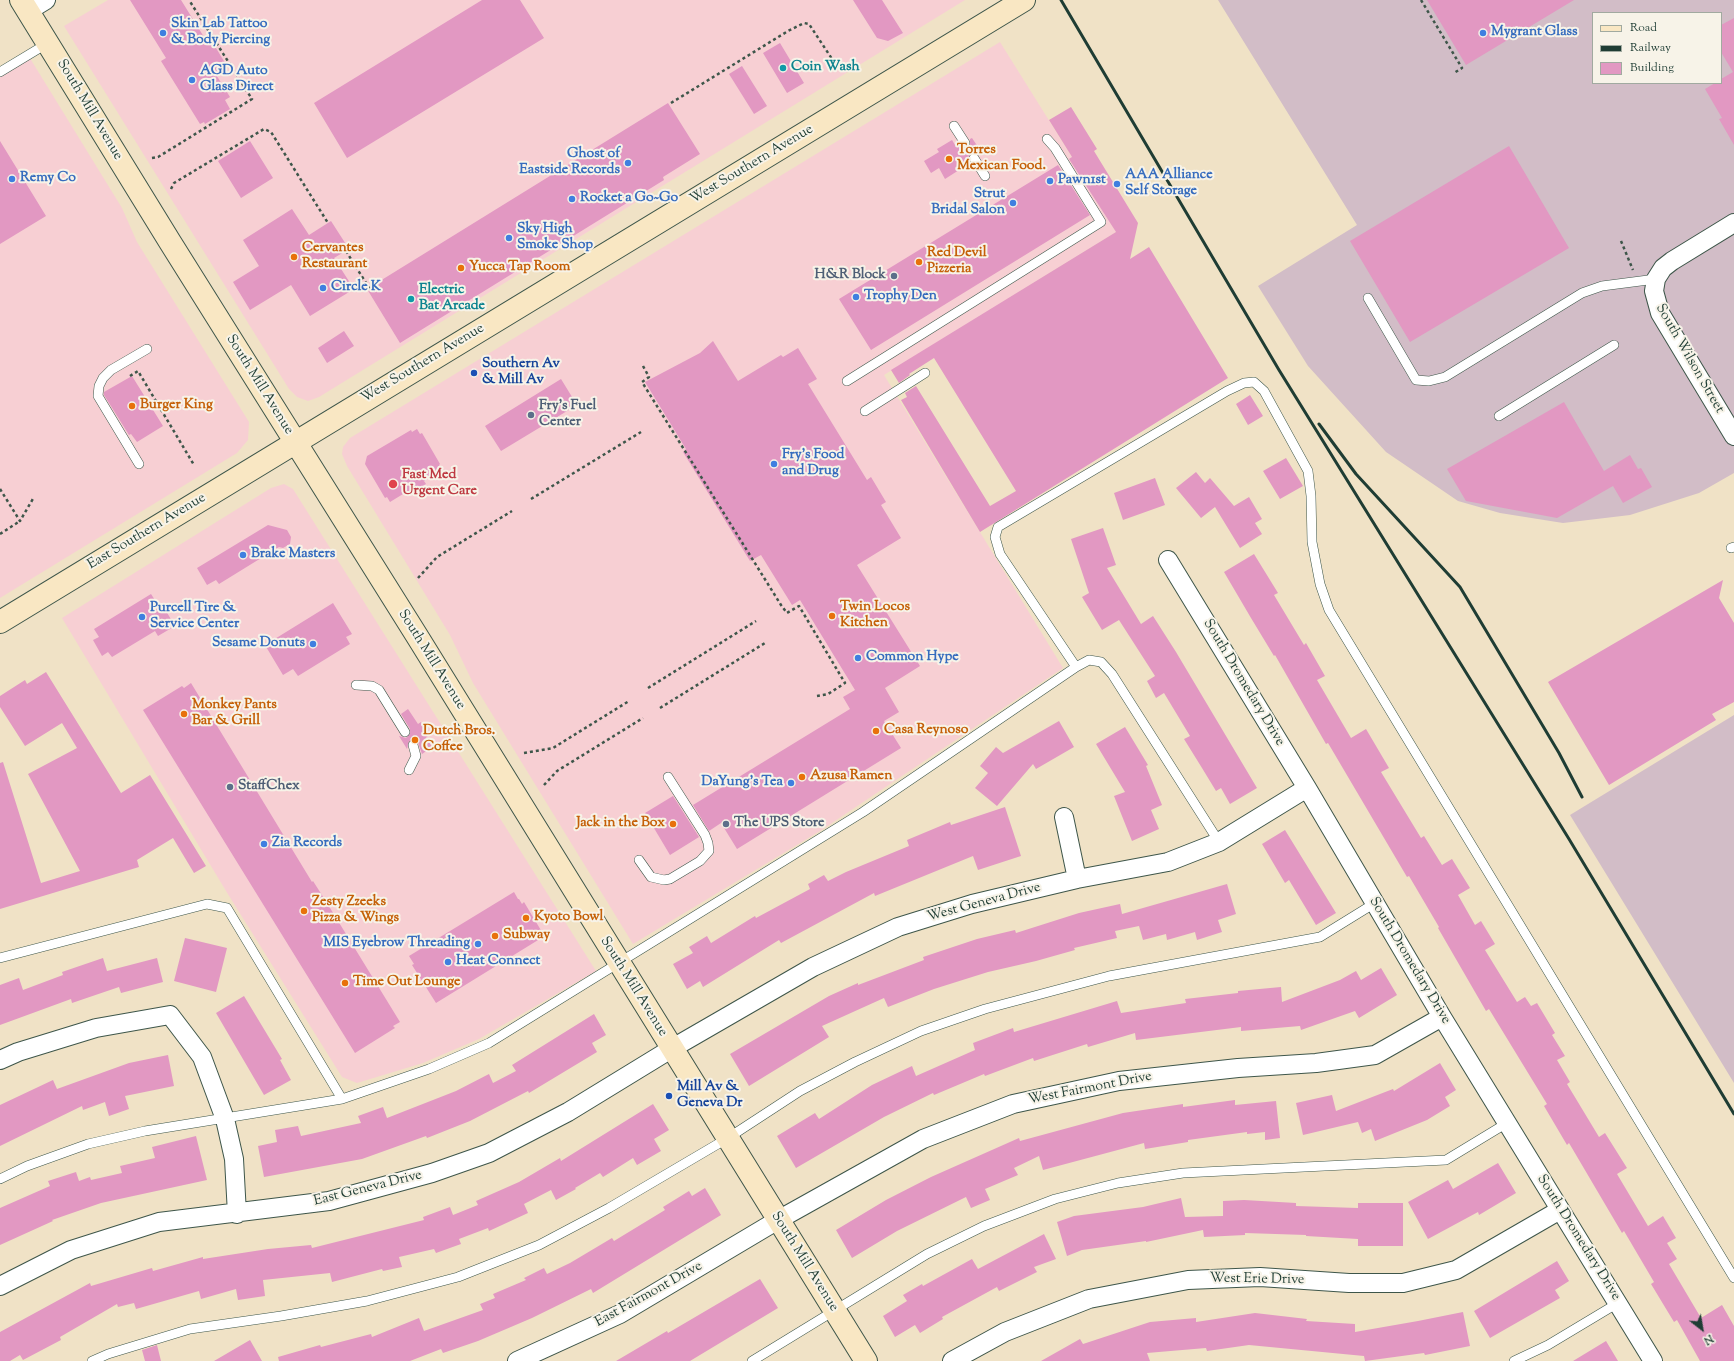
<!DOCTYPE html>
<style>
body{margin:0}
#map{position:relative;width:1734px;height:1361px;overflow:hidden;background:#f0e2c6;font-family:"Sorts Mill Goudy",serif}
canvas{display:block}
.legend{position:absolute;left:1592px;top:12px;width:130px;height:72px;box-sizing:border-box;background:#f7f3e8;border:1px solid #a1aaa0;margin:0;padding:5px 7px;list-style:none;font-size:12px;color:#1f3d34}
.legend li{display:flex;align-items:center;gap:8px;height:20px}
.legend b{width:20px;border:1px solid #a1aaa0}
.north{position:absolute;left:1682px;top:1309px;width:40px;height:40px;-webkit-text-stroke:3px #f7f3e8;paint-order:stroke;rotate:149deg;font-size:11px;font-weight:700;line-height:16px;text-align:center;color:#1f3d34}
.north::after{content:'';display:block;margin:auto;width:14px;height:18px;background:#1f3d34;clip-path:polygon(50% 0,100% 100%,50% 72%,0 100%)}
</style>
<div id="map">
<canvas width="1734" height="1361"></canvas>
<ul class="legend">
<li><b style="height:5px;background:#f9e7c3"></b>Road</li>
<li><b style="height:5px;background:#1f3d34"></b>Railway</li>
<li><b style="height:11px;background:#e298c2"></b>Building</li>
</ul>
<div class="north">N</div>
</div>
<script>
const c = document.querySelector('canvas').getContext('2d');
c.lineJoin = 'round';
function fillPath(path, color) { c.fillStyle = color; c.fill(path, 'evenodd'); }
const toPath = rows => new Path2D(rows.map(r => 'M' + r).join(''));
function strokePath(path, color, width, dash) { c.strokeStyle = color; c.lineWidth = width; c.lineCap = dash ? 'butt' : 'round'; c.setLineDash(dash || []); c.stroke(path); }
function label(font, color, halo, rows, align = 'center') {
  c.font = font + ' "Sorts Mill Goudy",serif'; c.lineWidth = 4; c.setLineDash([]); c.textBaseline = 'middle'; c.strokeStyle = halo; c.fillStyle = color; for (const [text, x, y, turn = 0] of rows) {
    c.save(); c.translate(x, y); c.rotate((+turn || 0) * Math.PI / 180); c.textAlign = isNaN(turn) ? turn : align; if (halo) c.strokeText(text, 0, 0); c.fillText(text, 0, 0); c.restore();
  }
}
const built = toPath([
 [108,0,965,0,319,397,308,401,297,397,289,389,64,26],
 [1000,42,1075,162,1073,163,1116,232,884,375,1063,668,820,831,633,944,473,683,450,635,347,466,342,454,343,447,350,438],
 [28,55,122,208,137,242,249,422,248,440,237,453,0,598,0,72],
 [284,484,293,489,596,971,479,1039,423,1063,357,1083,342,1077,226,891,62,618,271,488]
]);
const industrial = toPath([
 [1218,0,1734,0,1734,473,1699,493,1630,515,1563,523,1500,513,1458,501,1386,452,1308,366,1258,286,1357,225],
 [1593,13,1721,13,1721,83,1593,83],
 [1734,715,1734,1083,1570,815]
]);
const building = toPath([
 [130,0,181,0,204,37,208,35,227,66,215,73,230,97,225,100,230,109,205,124,204,122,200,124,161,61,166,58],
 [482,0,520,0,544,38,347,158,314,103],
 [853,0,882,0,903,33,888,41,877,38],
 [1427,0,1574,0,1466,65],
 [1734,18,1734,145,1719,119,1722,118,1705,89,1715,83,1721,83,1721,79,1733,72,1721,52,1721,25],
 [780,43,804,83,787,93,763,53],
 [742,66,767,106,754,114,729,74],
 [668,103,700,154,663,177,664,180,400,343,367,289],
 [1071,107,1097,149,1094,151,1138,223,1130,259,1149,247,1228,378,980,532,901,400,907,397,905,393,916,386,990,506,1016,491,934,358,909,374,910,375,899,383,891,370,1116,232,1069,159,1072,157,1049,120],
 [972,138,982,153,979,155,974,152,971,153,968,158,970,163,945,179,939,168,931,173,924,161,939,152,937,149,952,140,955,145,958,143,962,148,966,149,970,146,970,139],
 [0,141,46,216,0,244],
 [250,141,273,178,241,198,218,161],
 [1509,146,1569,248,1410,342,1350,241],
 [1058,165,1090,215,871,350,839,299],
 [292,209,309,235,331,221,349,249,334,258,354,289,310,316,291,285,250,310,233,282,259,266,243,240],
 [344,331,354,346,327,363,318,348],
 [713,341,738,381,781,355,783,357,798,348,817,379,808,384,867,480,871,477,886,502,881,505,901,538,857,565,920,666,885,688,899,712,884,721,901,748,737,849,721,823,709,831,693,805,850,709,843,697,855,690,800,600,792,605,761,555,750,561,683,452,686,449,645,382,700,353],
 [132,376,163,426,137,442,131,434,129,435,104,395,104,392],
 [561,379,577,405,501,451,485,426],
 [1250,395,1263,416,1248,425,1236,404],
 [1564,402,1604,471,1630,455,1638,469,1641,468,1652,487,1623,503,1613,486,1557,518,1466,501,1447,469],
 [417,429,420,434,422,433,440,464,439,465,442,470,424,481,426,484,410,493,408,491,390,502,387,497,385,498,365,464,367,456,411,430,412,432],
 [1286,458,1303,486,1280,499,1263,471],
 [1196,472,1205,483,1210,478,1234,506,1249,497,1262,519,1255,523,1262,534,1240,548,1215,507,1201,518,1176,488],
 [1155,478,1165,505,1123,520,1114,493],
 [268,525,287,530,291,537,290,544,283,548,279,547,219,584,216,580,207,585,197,568],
 [1103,528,1116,565,1107,568,1141,624,1153,616,1176,652,1257,788,1230,804,1221,788,1216,791,1202,768,1184,739,1190,736,1164,693,1156,698,1147,681,1155,676,1119,620,1102,630,1082,597,1089,593,1071,539],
 [1254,554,1278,593,1274,595,1304,645,1306,643,1325,676,1317,680,1351,738,1366,729,1389,768,1381,772,1421,838,1424,836,1442,865,1452,859,1470,888,1458,895,1475,925,1481,921,1495,944,1485,950,1517,1002,1525,997,1531,1006,1537,1003,1555,1033,1552,1035,1565,1056,1557,1060,1570,1082,1567,1084,1599,1137,1605,1133,1627,1168,1617,1174,1648,1226,1663,1216,1676,1238,1667,1243,1677,1259,1669,1264,1701,1318,1722,1305,1734,1326,1734,1361,1700,1361,1677,1320,1674,1322,1651,1284,1654,1282,1624,1231,1622,1233,1569,1143,1567,1145,1544,1106,1547,1104,1489,1009,1486,1011,1438,928,1439,927,1409,876,1407,877,1328,743,1326,744,1275,655,1274,656,1251,618,1224,572],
 [1723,580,1719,598,1734,623,1734,702,1712,714,1716,720,1609,785,1548,682],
 [151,594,160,608,163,606,175,626,158,636,155,631,112,657,108,652,102,656,93,640,99,637,94,629],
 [333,603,352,634,346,637,350,644,298,676,293,669,283,675,265,645],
 [46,672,121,793,150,775,206,866,194,873,173,838,137,860,139,867,0,909,0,763,3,762,41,883,80,871,28,774,77,748,62,723,25,746,0,707,0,696,25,680,27,684],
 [191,683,312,882,313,881,327,903,400,1022,393,1026,395,1028,355,1053,143,710,182,686,184,688],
 [408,709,418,724,421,722,430,735,426,737,432,747,422,754,417,740,409,741,407,749,399,736,406,738,410,734,410,729,401,714],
 [1059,721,1074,747,1036,769,1033,764,997,806,975,788,988,773,980,766,996,747,1003,753],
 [1125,727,1148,765,1146,766,1162,805,1151,810,1159,829,1132,841,1114,796,1125,792,1096,744],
 [673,796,699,837,670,855,645,813],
 [1005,807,1021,856,978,870,973,856,875,896,874,893,781,943,779,940,703,987,700,981,687,989,673,964,693,953,689,947,707,936,711,943,755,916,756,918,810,889,808,884,824,875,828,881,846,872,909,846,907,840,950,822,951,825],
 [1285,830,1336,913,1316,925,1289,880,1285,883,1262,844],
 [1227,884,1236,914,1218,920,1222,932,1197,940,1195,932,1167,940,1166,934,1143,940,1139,926,1115,931,1117,938,1074,948,1075,950,1036,961,988,972,934,989,888,1007,884,998,822,1026,829,1037,749,1086,730,1054,829,996,858,983,858,985,924,960,923,957,977,939,1015,930,1016,933,1079,913,1120,904,1122,914],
 [514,892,518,899,519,899,522,904,524,902,542,932,541,933,543,937,436,1003,412,965,414,964,409,956],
 [185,938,227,948,216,992,174,981],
 [103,958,107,971,157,958,163,982,121,993,119,987,72,1003,71,999,0,1025,0,985,19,978,23,990,63,975,62,972],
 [1381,968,1397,995,1359,1018,1355,1011,1301,1030,1300,1026,1241,1031,1241,1027,1136,1040,1135,1033,1088,1047,1087,1044,1034,1061,1033,1058,985,1076,984,1074,934,1095,933,1093,884,1117,796,1168,777,1136,815,1113,819,1119,872,1085,912,1066,916,1076,975,1050,973,1043,1013,1028,1014,1032,1117,1001,1121,1013,1186,1003,1185,999,1238,993,1238,991,1281,987,1282,1002,1340,980,1356,971,1361,980],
 [244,996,282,1059,280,1060,291,1080,264,1095,216,1013],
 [594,1014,606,1035,592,1043,597,1052,529,1093,528,1091,470,1121,427,1138,426,1136,362,1159,264,1177,258,1146,277,1142,275,1130,298,1126,301,1136,361,1123,358,1116,383,1107,387,1118,456,1091,489,1074,493,1083,516,1071,512,1065],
 [168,1055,174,1086,125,1096,129,1109,109,1116,105,1102,83,1110,82,1106,0,1146,0,1105,53,1080,57,1089,129,1063],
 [1440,1063,1456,1090,1445,1097,1450,1106,1427,1120,1375,1141,1371,1129,1362,1133,1358,1122,1303,1135,1296,1103,1332,1095,1336,1111,1393,1089,1394,1091],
 [1235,1100,1235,1105,1276,1101,1280,1138,1265,1140,1265,1132,1247,1134,1247,1132,1188,1140,1188,1142,1145,1149,1144,1143,1043,1170,1039,1156,1014,1168,1018,1175,985,1189,990,1200,971,1208,966,1197,897,1231,852,1258,836,1230,886,1200,931,1177,1019,1138,1020,1141,1123,1113,1183,1104,1183,1107],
 [653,1104,669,1130,654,1139,661,1151,637,1165,633,1158,603,1177,600,1173,575,1188,576,1189,556,1200,551,1190,524,1204,528,1213,489,1231,488,1228,459,1239,461,1244,436,1253,434,1249,399,1257,402,1267,383,1271,382,1269,332,1282,330,1273,263,1280,265,1296,238,1300,236,1289,201,1299,199,1291,136,1309,134,1303,118,1307,117,1304,60,1337,61,1340,23,1360,20,1355,10,1361,0,1361,0,1332,90,1283,91,1286,152,1268,153,1271,203,1257,203,1259,268,1249,311,1245,312,1248,424,1220,423,1217,450,1207,453,1215,478,1205,476,1201,519,1182,560,1158,561,1161],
 [196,1136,207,1180,101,1203,52,1220,53,1221,0,1245,0,1208,50,1186,48,1181,76,1172,79,1181,90,1177,91,1180,122,1173,120,1166,155,1158,152,1147],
 [1498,1163,1516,1193,1479,1215,1478,1212,1428,1239,1408,1202,1448,1180,1453,1189],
 [705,1188,721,1215,593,1293,591,1289,532,1318,478,1341,443,1353,441,1349,410,1361,279,1361,278,1357,320,1345,321,1347,371,1334,372,1337,419,1318,424,1331,483,1310,480,1304,495,1298,493,1294,526,1280,524,1278,544,1268,547,1274,570,1263,612,1238,614,1241,665,1210,663,1207,689,1191,692,1196],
 [1181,1198,1185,1217,1223,1216,1223,1201,1244,1200,1296,1203,1296,1206,1358,1208,1358,1203,1403,1203,1403,1246,1358,1246,1358,1239,1306,1236,1306,1235,1245,1233,1245,1235,1204,1237,1203,1230,1146,1242,1146,1241,1082,1250,1067,1256,1057,1222,1074,1216,1143,1207],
 [1044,1234,1056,1259,1034,1267,1037,1272,999,1291,997,1287,942,1317,943,1319,920,1333,915,1325,895,1337,883,1316,907,1301,903,1295,922,1284,923,1286,972,1259,978,1269],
 [1557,1261,1569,1281,1555,1290,1560,1298,1490,1338,1474,1311],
 [760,1279,778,1308,690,1361,616,1361,667,1331,668,1333],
 [1463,1312,1470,1346,1425,1355,1424,1353,1365,1361,1364,1356,1249,1345,1207,1351,1206,1348,1147,1353,1150,1361,1041,1361,1080,1339,1083,1344,1150,1322,1196,1318,1196,1322,1255,1313,1307,1319,1306,1321,1355,1324,1355,1332,1418,1321],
 [250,1340,262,1361,214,1361],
 [1606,1341,1618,1361,1573,1361],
 [157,1345,161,1361,145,1361,142,1350]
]);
const path = toPath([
 [1421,0,1462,68,1454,73],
 [671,103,788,31,804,23,809,24,836,65,838,71],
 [152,158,158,157,252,99,189,0],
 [171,189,174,183,264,129,271,132,328,223],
 [1621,241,1633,270],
 [346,251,371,291],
 [643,366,649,377,642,382,781,605,787,613,799,606,845,683,828,694,817,696],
 [130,376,138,371,194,465],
 [0,489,20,521,34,497],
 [531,499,641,432],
 [0,534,20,521],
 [418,578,437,557,512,511],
 [648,688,756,621],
 [660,708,765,643],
 [524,753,553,748,629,701],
 [544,785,557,771,643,718]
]);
const lane = toPath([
 [0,72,48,43],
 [954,126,965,143],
 [974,158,985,176],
 [1368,298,1416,380,1429,381,1445,377,1582,293,1602,286,1656,279],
 [847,381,1101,222,1055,148,1047,139],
 [865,411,925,373],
 [1499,416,1614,345],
 [139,464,98,396,99,386,103,378,111,370,147,349],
 [1731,548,1734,547],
 [1076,667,1000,554,995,537,998,527,1227,391,1244,383,1254,382,1264,391,1308,471,1311,496,1312,542,1320,584,1329,610,1734,1278],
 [356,685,372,686,379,690,405,732],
 [409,770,416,756,413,745],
 [639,860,651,877,664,880,670,879,700,861,709,851,708,843,705,835,668,777],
 [0,958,207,904,227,908,342,1099],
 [0,1179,27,1166,88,1144,145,1131,342,1099,429,1069,489,1043,863,812,1076,667,1089,660,1101,662,1112,674,1219,842],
 [92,1361,108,1354,190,1329,281,1316,367,1301,458,1277,539,1245,609,1208,728,1138,800,1091,855,1062,921,1031,985,1009,1109,976,1320,937,1375,903],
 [752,1361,927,1254,984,1226,1055,1199,1118,1183,1183,1173,1446,1160,1507,1123],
 [1514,1361,1548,1345,1618,1303]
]);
const street = toPath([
 [28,11,46,0],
 [1734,223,1672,261,1663,268,1656,279,1654,291,1660,313,1734,436],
 [1168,560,1307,788,1442,1017,1653,1361],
 [1064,817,1077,879],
 [0,1060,18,1052,96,1028,170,1015,202,1057,225,1119,234,1159,237,1214],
 [0,1286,71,1250,159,1222,329,1201,432,1173,489,1153,568,1112,671,1049,813,967,898,927,972,904,1077,879,1168,862,1219,842,1307,788],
 [517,1361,620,1314,778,1220,923,1139,1013,1104,1119,1081,1238,1068,1316,1063,1375,1055,1442,1017],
 [952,1361,1005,1332,1089,1299,1188,1280,1260,1277,1349,1283,1403,1283,1456,1270,1560,1210]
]);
const secondary = toPath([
 [21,0,170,242,417,636,866,1361],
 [0,622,1024,0]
]);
const rail = toPath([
 [1061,0,1279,370,1569,839,1734,1114],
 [1319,424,1356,474,1460,587,1559,753,1582,797]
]);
const markers = [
 [163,33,4,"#3f7fe0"],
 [1483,33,4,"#3f7fe0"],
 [783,68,4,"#0f9aa8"],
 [192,80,4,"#3f7fe0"],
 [949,159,4,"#e8710a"],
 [628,163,4,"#3f7fe0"],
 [12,179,4,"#3f7fe0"],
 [1050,181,4,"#3f7fe0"],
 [1117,184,4,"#3f7fe0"],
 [572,199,4,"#3f7fe0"],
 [1013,203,4,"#3f7fe0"],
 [509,238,4,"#3f7fe0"],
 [294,257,4,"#e8710a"],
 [919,262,4,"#e8710a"],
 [461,268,4,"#e8710a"],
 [894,276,4,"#5c6f8a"],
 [323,288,4,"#3f7fe0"],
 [856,297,4,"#3f7fe0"],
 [411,299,4,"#0f9aa8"],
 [474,373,4,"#1a4fb4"],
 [132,406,4,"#e8710a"],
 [531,415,4,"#5c6f8a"],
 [774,464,4,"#3f7fe0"],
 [393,484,5,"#e0444e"],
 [243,555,4,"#3f7fe0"],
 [832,616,4,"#e8710a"],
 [142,617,4,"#3f7fe0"],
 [313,644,4,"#3f7fe0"],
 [858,658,4,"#3f7fe0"],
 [184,714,4,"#e8710a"],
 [876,731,4,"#e8710a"],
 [415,740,4,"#e8710a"],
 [802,777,4,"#e8710a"],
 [791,783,4,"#3f7fe0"],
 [230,787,4,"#5c6f8a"],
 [673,824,4,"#e8710a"],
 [726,824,4,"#5c6f8a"],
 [264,844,4,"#3f7fe0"],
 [304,911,4,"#e8710a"],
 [526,918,4,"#e8710a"],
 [495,936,4,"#e8710a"],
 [478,944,4,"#3f7fe0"],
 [448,962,4,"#3f7fe0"],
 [345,983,4,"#e8710a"],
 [669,1096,4,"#1a4fb4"]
];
const shopNames = [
 ["Skin Lab Tattoo",171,25],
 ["& Body Piercing",171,41],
 ["Mygrant Glass",1491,33],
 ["AGD Auto",200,72],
 ["Glass Direct",200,88],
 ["Ghost of",620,155,"right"],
 ["Eastside Records",620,171,"right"],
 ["AAA Alliance",1125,176],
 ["Self Storage",1125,192],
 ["Remy Co",20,179],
 ["Pawn1st",1058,181],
 ["Strut",1005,195,"right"],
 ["Bridal Salon",1005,211,"right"],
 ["Rocket a Go~Go",580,199],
 ["Sky High",517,230],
 ["Smoke Shop",517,246],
 ["Circle K",331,288],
 ["Trophy Den",864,297],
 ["Fry's Food",782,456],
 ["and Drug",782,472],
 ["Brake Masters",251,555],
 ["Purcell Tire &",150,609],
 ["Service Center",150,625],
 ["Sesame Donuts",305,644,"right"],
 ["Common Hype",866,658],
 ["DaYung's Tea",783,783,"right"],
 ["Zia Records",272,844],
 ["MIS Eyebrow Threading",470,944,"right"],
 ["Heat Connect",456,962]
];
const cultureNames = [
 ["Coin Wash",791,68],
 ["Electric",419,291],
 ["Bat Arcade",419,307]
];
const streetNames = [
 ["South Mill Avenue",89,110,59],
 ["West Southern Avenue",752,165,-31],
 ["South Wilson Street",1689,359,60],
 ["West Southern Avenue",423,364,-31],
 ["South Mill Avenue",259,385,58],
 ["East Southern Avenue",147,532,-31],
 ["South Mill Avenue",431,660,58],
 ["South Dromedary Drive",1243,683,59],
 ["West Geneva Drive",984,903,-15],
 ["South Dromedary Drive",1409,961,59],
 ["South Mill Avenue",633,987,58],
 ["West Fairmont Drive",1090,1089,-11],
 ["East Geneva Drive",368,1189,-14],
 ["South Dromedary Drive",1578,1238,58],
 ["South Mill Avenue",804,1262,58],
 ["West Erie Drive",1257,1280,1],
 ["East Fairmont Drive",649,1295,-29]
];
const foodNames = [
 ["Torres",957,151],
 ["Mexican Food.",957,167],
 ["Cervantes",302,249],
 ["Restaurant",302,265],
 ["Red Devil",927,254],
 ["Pizzeria",927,270],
 ["Yucca Tap Room",469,268],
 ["Burger King",140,406],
 ["Twin Locos",840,608],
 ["Kitchen",840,624],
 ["Monkey Pants",192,706],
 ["Bar & Grill",192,722],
 ["Casa Reynoso",884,731],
 ["Dutch Bros.",423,732],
 ["Coffee",423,748],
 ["Azusa Ramen",810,777],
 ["Jack in the Box",665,824,"right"],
 ["Zesty Zzeeks",312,903],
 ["Pizza & Wings",312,919],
 ["Kyoto Bowl",534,918],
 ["Subway",503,936],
 ["Time Out Lounge",353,983]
];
const serviceNames = [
 ["H&R Block",886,276,"right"],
 ["Fry's Fuel",539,407],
 ["Center",539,423],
 ["StaffChex",238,787],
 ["The UPS Store",734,824]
];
const transitNames = [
 ["Southern Av",482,365],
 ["& Mill Av",482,381],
 ["Mill Av &",677,1088],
 ["Geneva Dr",677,1104]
];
const healthNames = [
 ["Fast Med",402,476],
 ["Urgent Care",402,492]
];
fillPath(built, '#f7cfd3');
fillPath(industrial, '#d2bdc7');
fillPath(building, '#e298c2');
strokePath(lane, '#3e564a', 10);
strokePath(street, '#3e564a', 20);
strokePath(secondary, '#3e564a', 24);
strokePath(path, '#3e564a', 2.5, [3, 3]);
strokePath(lane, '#fff', 9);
strokePath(street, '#fff', 18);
strokePath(secondary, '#f9e7c3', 22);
strokePath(rail, '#1f3d34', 3);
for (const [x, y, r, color] of markers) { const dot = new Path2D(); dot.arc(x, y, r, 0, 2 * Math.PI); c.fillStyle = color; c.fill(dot); strokePath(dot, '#f7f3e8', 1.5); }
label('bold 14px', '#366cbe', '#f7f3e8', shopNames, 'left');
label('bold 14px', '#0d838f', '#f7f3e8', cultureNames, 'left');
label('14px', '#1f3d34', '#f7f3e8', streetNames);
label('bold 14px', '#c56008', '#f7f3e8', foodNames, 'left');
label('bold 14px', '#4e5e75', '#f7f3e8', serviceNames, 'left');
label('bold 14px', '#164399', '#f7f3e8', transitNames, 'left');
label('bold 14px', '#be3a42', '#f7f3e8', healthNames, 'left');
</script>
